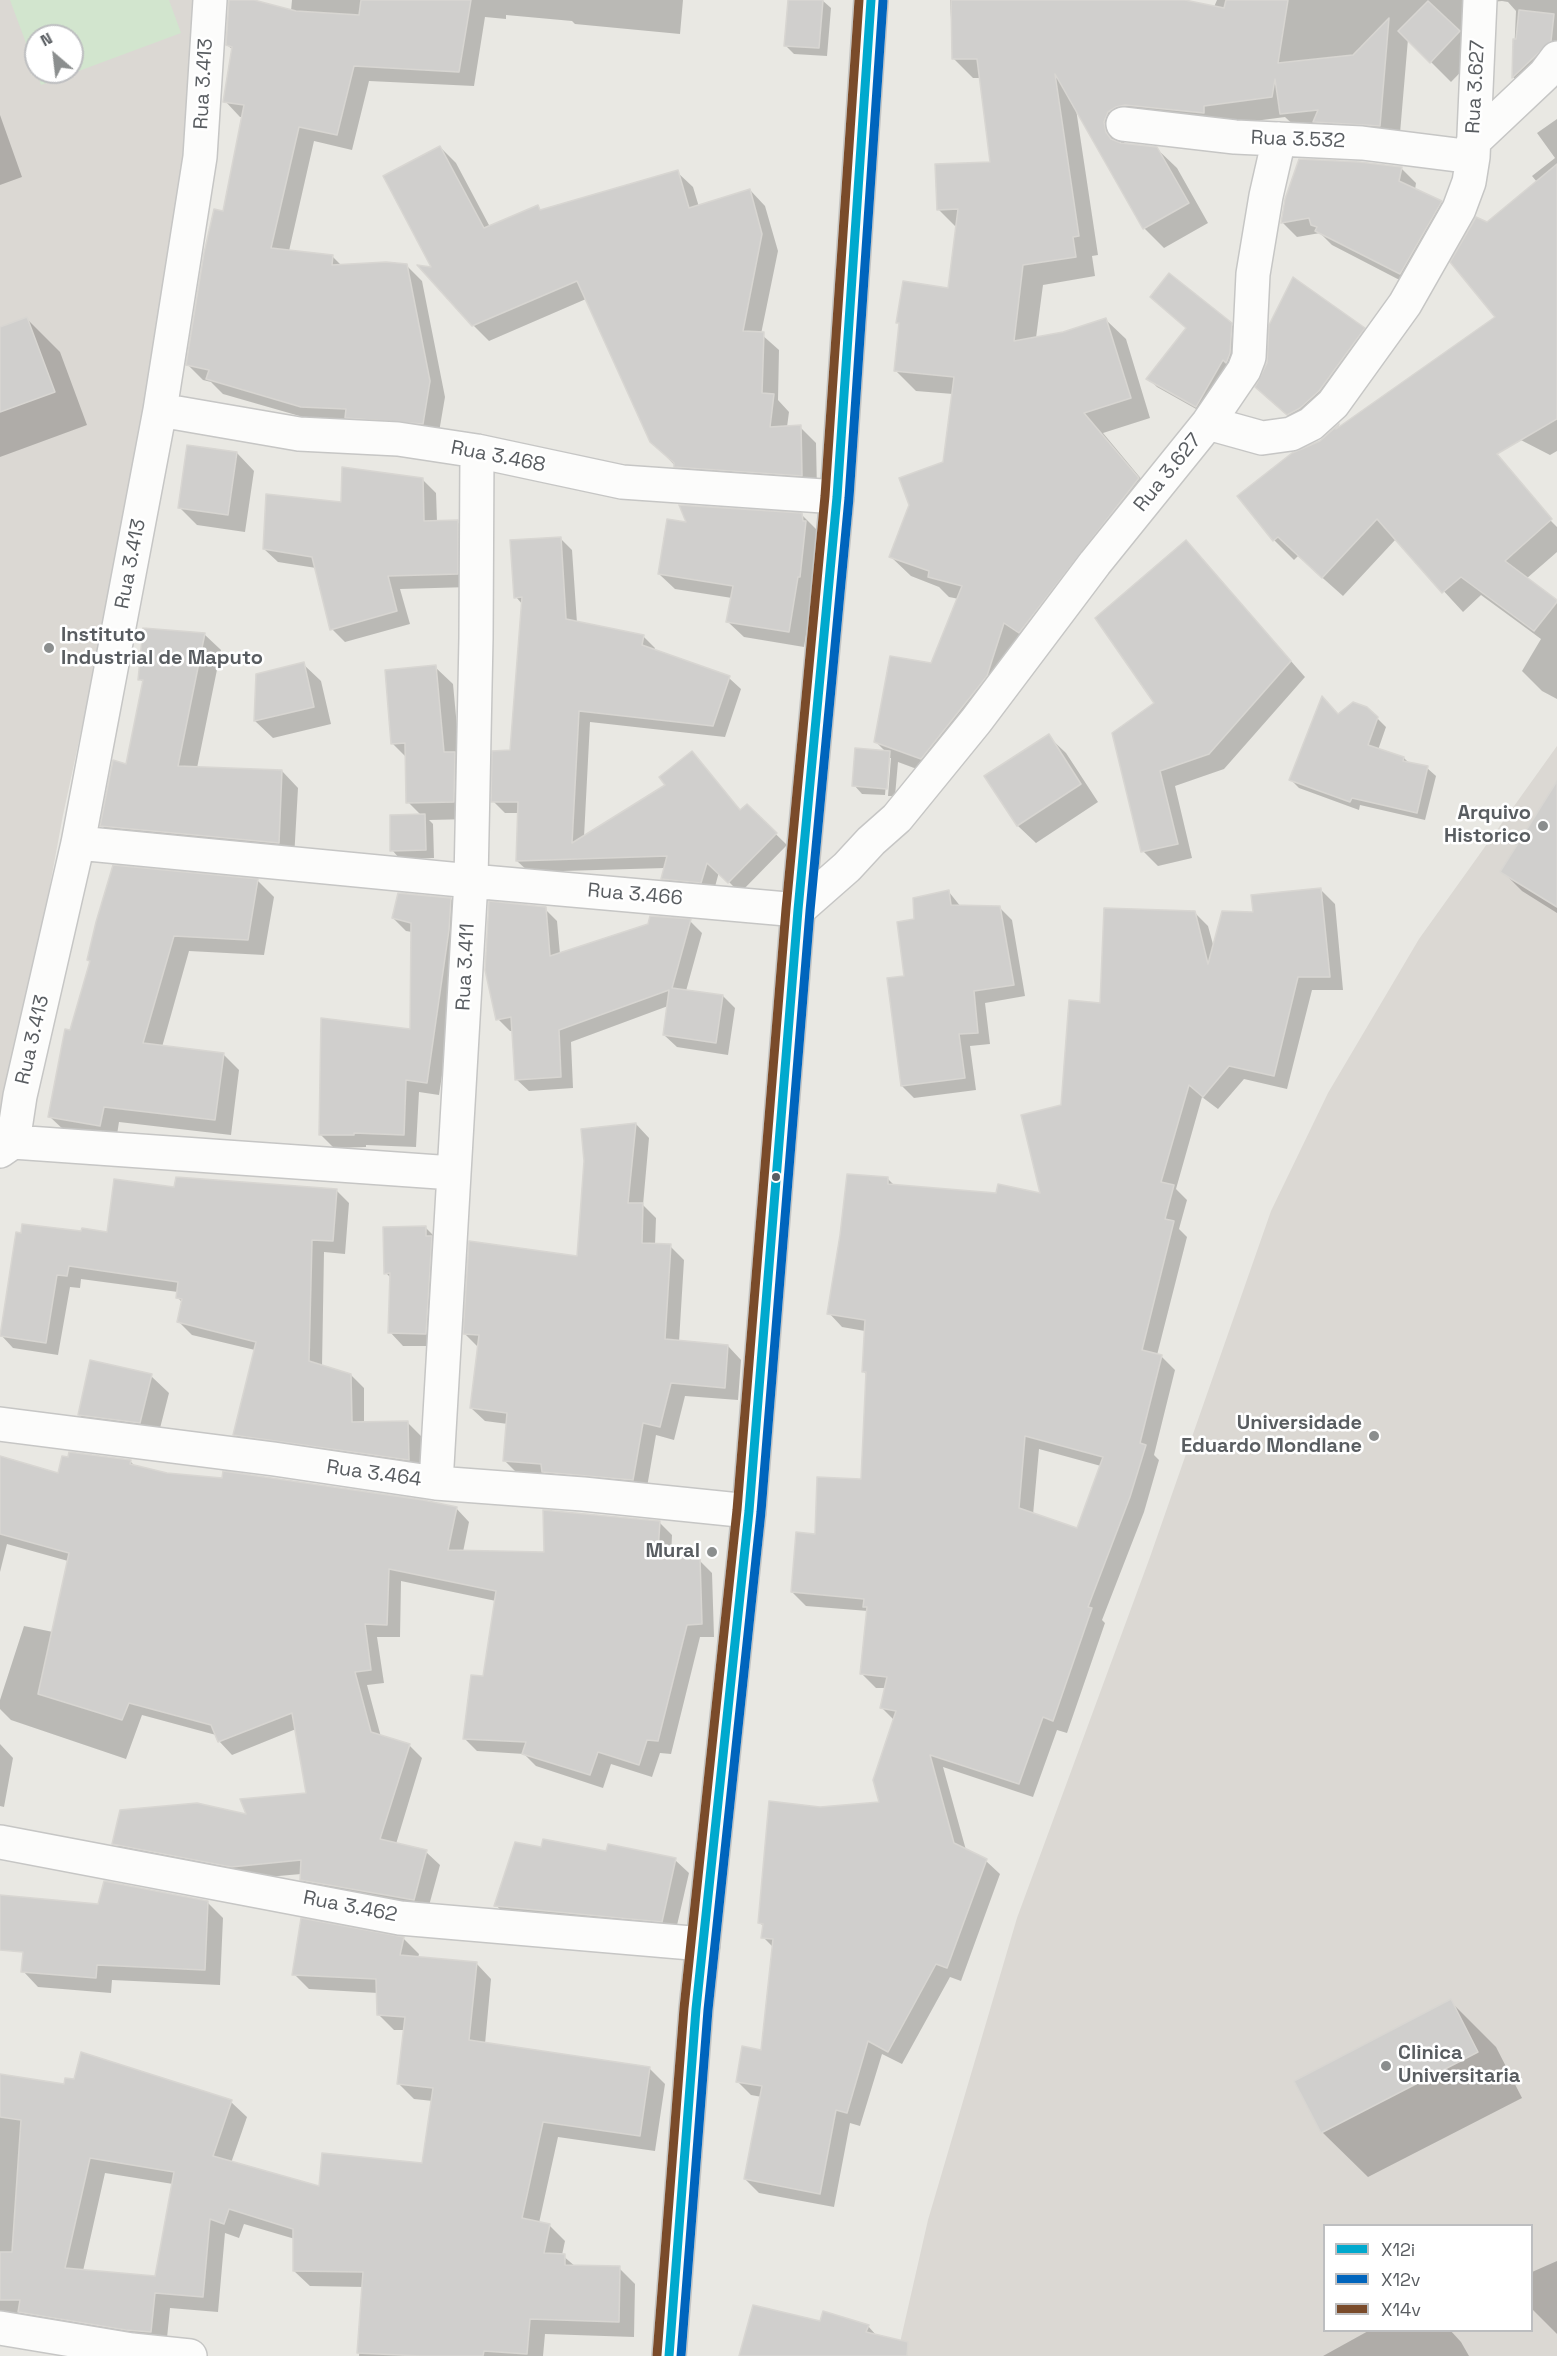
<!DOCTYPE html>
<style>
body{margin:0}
#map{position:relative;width:1557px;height:2356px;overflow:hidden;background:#e9e8e3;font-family:"Space Grotesk",sans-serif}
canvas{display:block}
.legend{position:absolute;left:1323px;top:2224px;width:210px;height:108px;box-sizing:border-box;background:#fff;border:2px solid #bdbec0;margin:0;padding:8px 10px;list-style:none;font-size:18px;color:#595d61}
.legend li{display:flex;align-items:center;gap:12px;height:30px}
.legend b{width:30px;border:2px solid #bdbec0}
.north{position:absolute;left:24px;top:24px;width:60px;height:60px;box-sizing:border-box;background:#fff;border:2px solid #bdbec0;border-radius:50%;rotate:332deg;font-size:16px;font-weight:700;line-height:24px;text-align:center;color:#595d61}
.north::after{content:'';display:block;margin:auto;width:21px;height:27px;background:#8b8e8e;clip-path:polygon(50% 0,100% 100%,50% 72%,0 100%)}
</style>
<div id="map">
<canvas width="1557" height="2356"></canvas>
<ul class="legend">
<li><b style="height:8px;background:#00a9ce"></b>X12i</li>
<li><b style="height:8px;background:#0065bd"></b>X12v</li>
<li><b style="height:8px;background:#7a4b2a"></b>X14v</li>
</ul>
<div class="north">N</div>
</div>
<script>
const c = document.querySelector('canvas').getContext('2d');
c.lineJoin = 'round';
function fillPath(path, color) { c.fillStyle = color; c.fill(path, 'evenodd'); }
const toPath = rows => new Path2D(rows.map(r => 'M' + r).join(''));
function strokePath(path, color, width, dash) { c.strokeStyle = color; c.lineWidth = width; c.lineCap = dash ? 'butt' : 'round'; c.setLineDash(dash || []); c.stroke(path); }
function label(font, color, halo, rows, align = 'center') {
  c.font = font + ' "Space Grotesk",sans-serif'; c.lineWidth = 5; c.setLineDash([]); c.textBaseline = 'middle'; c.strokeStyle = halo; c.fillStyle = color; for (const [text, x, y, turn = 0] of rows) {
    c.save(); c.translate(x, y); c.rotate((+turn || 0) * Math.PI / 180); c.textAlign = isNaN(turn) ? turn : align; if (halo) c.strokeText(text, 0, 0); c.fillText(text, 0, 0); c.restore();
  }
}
const education = toPath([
 [0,0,201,0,194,138,135,481,63,815,5,1128,0,1127],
 [36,36,72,36,72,72,36,72],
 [1557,746,1557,2356,897,2356,928,2220,1017,1918,1150,1557,1271,1211,1328,1093,1419,939],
 [1324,2226,1532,2226,1532,2330,1324,2330]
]);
const green = toPath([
 [10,0,169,0,181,33,41,85,37,72,72,72,72,36,36,36,36,70]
]);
const shadow = toPath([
 [230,0,249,0,291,11,292,0,683,0,680,34,575,24,572,21,506,15,506,19,485,17,474,86,369,81,352,150,314,141,289,251,333,257,342,266,407,266,422,281,445,397,438,438,317,421,223,394,211,382,203,380,188,365,224,213,243,117,240,117,225,101,233,50,227,45],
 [789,0,822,0,831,8,827,56,794,54,786,46],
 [950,0,1177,0,1214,7,1217,0,1557,0,1557,73,1532,97,1513,77,1516,11,1508,2,1502,1,1492,2,1479,53,1451,82,1408,39,1399,145,1302,133,1285,117,1224,125,1127,133,1124,144,1156,148,1177,168,1208,223,1164,248,1144,228,1076,109,1098,255,1092,256,1095,276,1043,285,1036,338,1063,333,1106,320,1126,339,1150,418,1103,433,1158,499,941,778,898,762,895,796,888,796,891,758,888,758,885,795,862,794,854,785,886,752,875,741,932,665,959,599,949,597,939,587,911,576,891,557,944,463,953,394,916,391,896,371,901,325,898,322,949,290,957,228,938,209,992,164,981,78,973,78,953,58],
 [0,115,22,177,0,185],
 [1557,119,1557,451,1550,455,1441,399,1418,441,1551,521,1557,527,1557,552,1526,579,1557,602,1557,699,1542,691,1522,671,1541,639,1481,595,1463,612,1396,539,1343,596,1298,556,1294,560,1274,540,1320,442,1339,426,1340,428,1497,318,1487,223,1537,182,1532,176,1555,158,1537,133],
 [440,147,456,163,490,227,537,207,542,211,677,172,693,187,699,207,750,190,765,206,778,251,761,334,779,350,778,400,789,412,787,427,800,427,816,443,817,491,691,482,651,441,586,299,489,341,473,325,434,269],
 [1401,168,1416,183,1415,190,1441,202,1456,217,1415,288,1332,245,1320,233,1297,237,1282,222],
 [27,319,60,352,87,425,0,457,0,328],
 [1231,324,1240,333,1238,362,1205,414,1157,387,1148,378],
 [1364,329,1372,338,1296,423,1265,396,1268,364],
 [237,453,254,471,245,532,197,525,180,508],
 [422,479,436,493,437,522,457,522,471,535,470,587,400,589,410,624,345,642,332,629,316,568,278,562,264,549,342,504],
 [802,515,817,530,813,592,804,647,744,637,728,622,732,598,675,589,659,574,689,524],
 [560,538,572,550,577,623,643,636,655,648,654,651,729,678,741,689,725,737,590,722,584,837,667,785,692,753,741,811,747,806,787,845,740,893,719,872,713,894,674,890,662,879,665,868,529,872,517,861,519,813,505,813,493,801,512,752,523,605,516,597],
 [1186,542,1305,677,1224,769,1175,786,1192,858,1158,866,1143,851,1156,703],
 [204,634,221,650,197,768,282,771,298,788,294,859,118,842,102,826,127,766,144,683,140,679],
 [303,664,321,681,331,724,273,738,255,721,258,675],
 [435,667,453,684,460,759,471,819,429,820,433,824,434,858,400,859,392,850,421,815,408,802,407,758,393,744],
 [1338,716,1377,718,1386,727,1378,750,1404,758,1410,764,1427,768,1436,776,1425,820,1360,805,1359,810,1299,788,1291,780],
 [1048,736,1066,753,1098,802,1036,843,1018,826,986,776],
 [1557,784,1557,913,1522,891,1502,871],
 [114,867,258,881,274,897,264,955,189,951,162,1047,223,1054,239,1070,231,1135,119,1122,116,1141,66,1132,50,1117],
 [1321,890,1335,904,1343,990,1312,990,1287,1089,1244,1079,1218,1109,1202,1097,1176,1189,1187,1200,1179,1229,1187,1237,1157,1355,1161,1356,1175,1370,1154,1455,1159,1460,1144,1512,1102,1620,1105,1623,1067,1733,1057,1730,1033,1797,943,1767,966,1850,986,1861,1000,1874,961,1981,950,1977,902,2064,882,2054,860,2126,850,2123,834,2207,759,2193,745,2179,762,2097,751,2095,737,2081,763,2051,774,1948,763,1937,764,1927,760,1923,820,1808,881,1804,894,1720,881,1707,885,1688,876,1688,862,1674,868,1611,806,1606,792,1592,817,1536,862,1480,868,1376,863,1371,865,1331,842,1327,829,1313,888,1179,895,1186,997,1195,1042,1195,1063,1106,1101,1004,1194,912,1208,926,1214,948,1254,914],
 [1039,1449,1101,1466,1078,1530,1033,1515],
 [949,892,961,907,1000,908,1012,920,1025,996,985,1003,990,1044,970,1046,976,1090,914,1098,902,1086,906,978,916,921],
 [451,899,464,912,462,943,439,1095,419,1092,416,1147,366,1145,366,1147,334,1148,321,1135,412,1030,412,932,406,931,393,918],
 [545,909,557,921,560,954,690,921,702,933,686,991,723,996,735,1008,728,1055,677,1047,664,1035,668,1006,571,1042,573,1088,529,1091,516,1079,513,1031,510,1031,498,1019],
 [636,1124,649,1138,643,1205,656,1218,655,1245,670,1246,684,1260,679,1342,728,1346,741,1360,738,1400,685,1396,674,1440,656,1435,646,1493,518,1474,505,1461,508,1424,485,1421,471,1408,479,1348,465,1334,579,1257],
 [176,1188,336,1190,349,1203,345,1254,324,1252,322,1367,351,1375,364,1388,364,1423,408,1423,421,1436,421,1472,247,1447,234,1434,255,1350,192,1335,179,1322,183,1303,178,1298,178,1292,81,1279,80,1288,70,1287,58,1355,13,1348,1,1335,82,1233,109,1234],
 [425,1227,439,1241,439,1346,403,1346,390,1332,391,1278,386,1273],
 [151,1376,169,1393,157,1440,97,1432,79,1415],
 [0,1457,59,1475,130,1461,136,1467,167,1475,456,1508,469,1522,463,1552,546,1554,659,1522,672,1535,671,1557,699,1560,712,1573,714,1637,700,1637,671,1754,660,1753,652,1777,611,1764,603,1788,536,1766,524,1754,477,1751,464,1738,485,1678,496,1601,401,1581,400,1637,377,1637,384,1683,367,1685,381,1737,409,1745,422,1758,396,1844,426,1852,440,1865,427,1913,314,1892,301,1879,301,1874,245,1879,127,1857,116,1846,156,1845,308,1795,296,1729,232,1755,219,1741,216,1735,142,1715,126,1759,11,1720,0,1709,0,1700,24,1626,53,1632,68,1561,7,1544,0,1572],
 [0,1744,13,1758,4,1807,0,1806],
 [542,1848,675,1860,689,1873,675,1934,509,1919,496,1905],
 [207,1902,223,1918,220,1985,112,1980,111,1993,38,1987,23,1971,100,1906],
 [302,1920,404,1939,419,1954,418,1958,476,1963,491,1979,485,2044,649,2068,665,2084,655,2151,558,2137,539,2223,549,2225,565,2241,562,2255,576,2267,619,2268,635,2284,634,2337,545,2334,543,2356,359,2356,364,2287,310,2286,294,2271,295,2239,244,2224,239,2238,225,2233,218,2312,170,2308,166,2348,0,2333,0,2076,65,2085,231,2102,247,2117,231,2163,320,2188,423,2164,433,2101,414,2099,399,2084,405,2030,394,2030,378,2014,378,1993,309,1989,294,1974],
 [105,2173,173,2184,156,2277,83,2271],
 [1450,2001,1496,2047,1522,2098,1368,2177,1322,2132],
 [1557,2261,1557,2334,1532,2309,1532,2272],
 [821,2323,868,2326,876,2335,870,2356,763,2356],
 [1370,2330,1450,2330,1461,2342,1469,2356,1323,2356]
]);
const building = toPath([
 [229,0,254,0,296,11,359,15,361,0,471,0,459,72,354,66,337,135,299,127,271,248,333,255,332,265,386,262,407,264,430,381,423,424,345,418,346,409,301,407,206,379,209,370,186,365,204,253,214,209,223,211,244,105,223,102,232,47,226,45,229,0],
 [788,0,823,0,819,48,784,46,788,0],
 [951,0,1185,0,1224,8,1226,0,1288,0,1278,63,1353,55,1389,18,1380,126,1313,122,1318,110,1280,114,1275,79,1272,97,1204,106,1204,113,1125,105,1116,107,1108,112,1104,122,1106,132,1111,139,1121,143,1157,147,1189,203,1143,229,1055,74,1079,236,1073,237,1076,257,1023,265,1014,341,1063,332,1106,318,1131,398,1084,413,1139,478,1019,633,1004,623,987,676,921,759,874,742,890,656,931,663,962,586,928,577,929,571,889,557,909,505,899,478,943,462,954,377,894,371,899,323,896,323,903,281,948,288,958,209,937,210,935,164,990,162,977,59,952,59,951,0],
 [1428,1,1460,31,1430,63,1398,31,1428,1],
 [1519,10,1554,14,1551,41,1512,78,1513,39,1516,39,1519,10],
 [440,146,484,228,538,205,540,210,678,170,689,208,750,189,762,234,743,331,764,332,762,393,774,394,770,427,801,425,802,476,674,467,674,463,650,442,577,281,472,326,417,265,431,267,383,176,440,146],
 [1299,159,1360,162,1402,167,1399,181,1442,201,1400,274,1315,231,1317,227,1311,225,1309,218,1281,223,1285,199,1299,159],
 [1557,164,1557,419,1497,454,1552,519,1505,561,1557,600,1557,602,1534,631,1461,577,1442,593,1377,519,1322,578,1278,537,1273,541,1237,496,1292,453,1320,441,1339,424,1336,429,1495,317,1450,262,1476,217,1487,222,1557,164],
 [1169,273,1232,323,1230,353,1227,361,1226,363,1223,360,1196,407,1146,379,1186,328,1150,297,1169,273],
 [1293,277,1365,328,1319,391,1300,408,1287,415,1255,387,1267,363,1269,325,1293,277],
 [27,317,55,392,0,412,0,327,27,317],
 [187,445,237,452,228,515,178,508,187,445],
 [342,467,423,478,424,521,458,520,458,574,388,576,397,611,330,630,312,557,263,549,266,494,341,502,342,467],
 [679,505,802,513,803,521,806,521,800,577,798,577,789,632,726,622,733,586,658,574,667,519,686,522,679,505],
 [561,537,566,619,644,635,642,645,730,676,713,726,579,711,572,843,665,785,659,777,692,751,740,810,747,804,777,833,728,883,707,863,701,883,661,879,667,856,516,861,518,802,491,802,492,751,510,750,522,597,514,598,510,540,561,537],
 [1186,540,1291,661,1209,754,1160,771,1178,844,1141,852,1112,733,1154,703,1095,618,1186,540],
 [143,628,205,633,178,766,282,770,279,843,100,826,113,760,126,764,143,680,138,680,143,628],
 [304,662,314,707,254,721,256,674,304,662],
 [436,665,444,752,455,752,454,802,406,803,405,743,391,744,385,670,436,665],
 [1322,696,1338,714,1353,702,1367,707,1378,717,1368,745,1404,757,1403,761,1428,766,1417,813,1352,798,1350,802,1289,780,1322,696],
 [1049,734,1081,784,1017,826,984,776,1049,734],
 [855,748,890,751,887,789,852,786,855,748],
 [1557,781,1557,907,1500,872,1557,781],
 [425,814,426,850,390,851,390,815,425,814],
 [113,865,258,879,248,940,174,936,143,1043,224,1053,215,1120,104,1107,100,1126,48,1117,65,1029,70,1030,90,961,87,960,96,922,113,865],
 [1321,888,1330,977,1298,977,1274,1076,1229,1066,1203,1097,1189,1085,1161,1182,1174,1185,1165,1219,1174,1221,1142,1350,1162,1355,1140,1443,1146,1445,1130,1497,1088,1607,1092,1608,1053,1721,1043,1717,1019,1784,930,1755,954,1843,987,1859,947,1968,936,1964,888,2052,868,2041,847,2113,836,2110,820,2194,744,2179,762,2086,736,2082,742,2046,761,2050,773,1939,761,1938,763,1924,758,1923,769,1801,820,1807,879,1802,873,1780,896,1711,880,1708,887,1677,860,1674,867,1607,863,1607,864,1599,791,1592,796,1532,815,1534,817,1477,861,1479,866,1372,862,1372,865,1320,827,1314,840,1235,847,1174,888,1177,888,1184,996,1193,998,1184,1040,1193,1021,1115,1061,1105,1069,1000,1100,1003,1104,908,1195,911,1208,964,1222,911,1253,912,1251,895,1321,888],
 [1025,1436,1103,1457,1077,1528,1019,1508,1025,1436],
 [949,890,951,905,1000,906,1014,985,974,991,978,1033,959,1034,965,1078,901,1086,887,978,904,976,897,922,914,919,913,898,949,890],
 [398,893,451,898,449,930,427,1083,406,1080,404,1135,354,1133,354,1135,319,1135,321,1018,410,1029,411,923,392,918,398,893],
 [489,901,546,907,550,956,648,924,650,916,691,919,672,988,723,995,716,1043,663,1035,669,990,559,1030,561,1077,515,1080,511,1017,496,1020,485,970,489,901],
 [636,1123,628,1203,643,1203,642,1243,671,1244,665,1339,728,1345,725,1388,671,1383,660,1427,643,1423,633,1480,542,1472,541,1464,503,1461,507,1413,470,1408,479,1335,463,1334,469,1241,577,1256,584,1161,581,1129,636,1123],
 [176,1177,337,1189,333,1241,312,1240,309,1361,351,1374,352,1422,408,1421,409,1460,233,1435,256,1342,177,1322,182,1299,176,1298,178,1282,69,1266,67,1276,57,1275,46,1343,0,1336,16,1232,21,1233,22,1224,81,1231,82,1228,107,1232,114,1179,174,1187,176,1177],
 [426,1226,426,1236,432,1236,426,1334,388,1333,390,1273,384,1274,383,1227,426,1226],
 [90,1360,152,1374,140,1423,78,1415,90,1360],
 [69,1452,131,1460,130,1464,167,1473,222,1478,223,1471,423,1500,457,1507,448,1550,544,1552,543,1510,660,1521,658,1551,667,1552,667,1556,700,1558,702,1624,687,1625,658,1741,647,1740,639,1765,598,1752,590,1775,522,1754,526,1742,463,1739,471,1675,483,1676,496,1591,389,1569,387,1625,365,1624,371,1670,355,1672,371,1732,410,1744,380,1839,427,1850,414,1900,300,1880,301,1860,231,1867,112,1844,120,1810,197,1803,246,1814,240,1799,306,1793,292,1713,218,1742,211,1725,129,1703,122,1720,38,1694,69,1553,0,1534,0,1456,58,1473,62,1456,68,1457,69,1452],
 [543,1839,606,1851,608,1844,676,1858,662,1922,494,1906,515,1842,541,1847,543,1839],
 [104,1881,208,1901,205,1970,97,1965,96,1978,21,1972,23,1952,0,1950,0,1895,98,1904,104,1881],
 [301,1918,404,1937,400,1955,477,1962,469,2040,650,2067,640,2136,543,2122,522,2218,550,2224,544,2253,565,2254,565,2265,620,2266,619,2322,530,2319,527,2354,484,2351,483,2356,421,2356,357,2353,363,2272,293,2271,293,2229,229,2209,224,2224,210,2219,203,2297,155,2293,151,2332,126,2330,18,2312,20,2300,0,2300,0,2252,12,2252,21,2120,0,2117,0,2074,64,2084,65,2078,74,2079,81,2052,232,2100,213,2156,319,2186,322,2153,422,2163,433,2088,397,2084,405,2017,377,2015,376,1979,292,1975,301,1918],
 [90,2158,174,2172,155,2276,65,2268,90,2158],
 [1451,1999,1478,2052,1321,2133,1294,2081,1451,1999],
 [753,2305,820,2321,823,2311,869,2325,866,2332,908,2342,907,2356,739,2356,753,2305]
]);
const minor = toPath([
 [1123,124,1235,137,1362,143,1473,157],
 [1473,142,1545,74,1557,58],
 [160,410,299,434,398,439,477,451,622,482,837,497],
 [1208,423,1262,438,1291,434,1311,424,1333,404,1405,304,1459,209,1469,182,1473,157,1480,0],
 [78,843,471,881,798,910,847,867,871,841,897,818,976,721,1095,563,1208,423,1244,370,1249,357,1253,274,1266,196,1279,139],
 [13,1142,453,1173],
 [0,1151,13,1142,20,1096,78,843,160,410,200,157,210,0],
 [0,1424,274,1459,436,1483,583,1494,749,1511],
 [436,1483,471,881,476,638,477,451],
 [0,1842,400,1918,703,1944],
 [0,2328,132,2350,190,2356]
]);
const secondary = toPath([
 [669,2356,696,2009,749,1511,798,910,837,497,871,0]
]);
const bus1 = toPath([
 [669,2356,696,2009,749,1511,798,910,837,497,871,0]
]);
const bus2 = toPath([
 [681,2356,708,2010,761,1512,810,911,849,498,883,1]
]);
const bus3 = toPath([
 [657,2355,684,2008,737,1510,786,909,825,496,859,0]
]);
const markers = [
 [49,648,6,"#8b8e8e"],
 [1543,826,6,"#8b8e8e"],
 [776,1177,5,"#595d61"],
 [1374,1436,6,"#8b8e8e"],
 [712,1552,6,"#8b8e8e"],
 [1386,2066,6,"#8b8e8e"]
];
const streetNames = [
 ["Rua 3.413",204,84,-87],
 ["Rua 3.627",1476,87,-87],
 ["Rua 3.532",1298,140,2],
 ["Rua 3.468",498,457,11],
 ["Rua 3.627",1168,473,-51],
 ["Rua 3.413",131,564,-79],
 ["Rua 3.466",635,895,5],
 ["Rua 3.411",466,967,-87],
 ["Rua 3.413",33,1040,-77],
 ["Rua 3.464",374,1474,8],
 ["Rua 3.462",350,1907,11]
];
const poiNames = [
 ["Instituto",61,636,"left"],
 ["Industrial de Maputo",61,659,"left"],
 ["Arquivo",1531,814],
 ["Historico",1531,837],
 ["Universidade",1362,1424],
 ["Eduardo Mondlane",1362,1447],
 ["Mural",700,1552],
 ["Clinica",1398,2054,"left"],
 ["Universitaria",1398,2077,"left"]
];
fillPath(education, '#dbd8d3');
fillPath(green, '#d2e5ce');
fillPath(shadow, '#0003');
fillPath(building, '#d0cfcd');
strokePath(building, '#d8d6d2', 1.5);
strokePath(minor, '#c6c6c5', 36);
strokePath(secondary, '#c5c5c3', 36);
strokePath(minor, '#fcfcfb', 33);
strokePath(secondary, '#fcfcfb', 33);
strokePath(bus1, '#00a9ce', 9);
strokePath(bus2, '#0065bd', 9);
strokePath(bus3, '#7a4b2a', 9);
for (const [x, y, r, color] of markers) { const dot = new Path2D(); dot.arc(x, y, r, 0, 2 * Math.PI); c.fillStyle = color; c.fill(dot); strokePath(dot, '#fff', 2); }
label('20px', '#595d61', '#fff', streetNames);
label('bold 20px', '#595d61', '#fff', poiNames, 'right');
</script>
